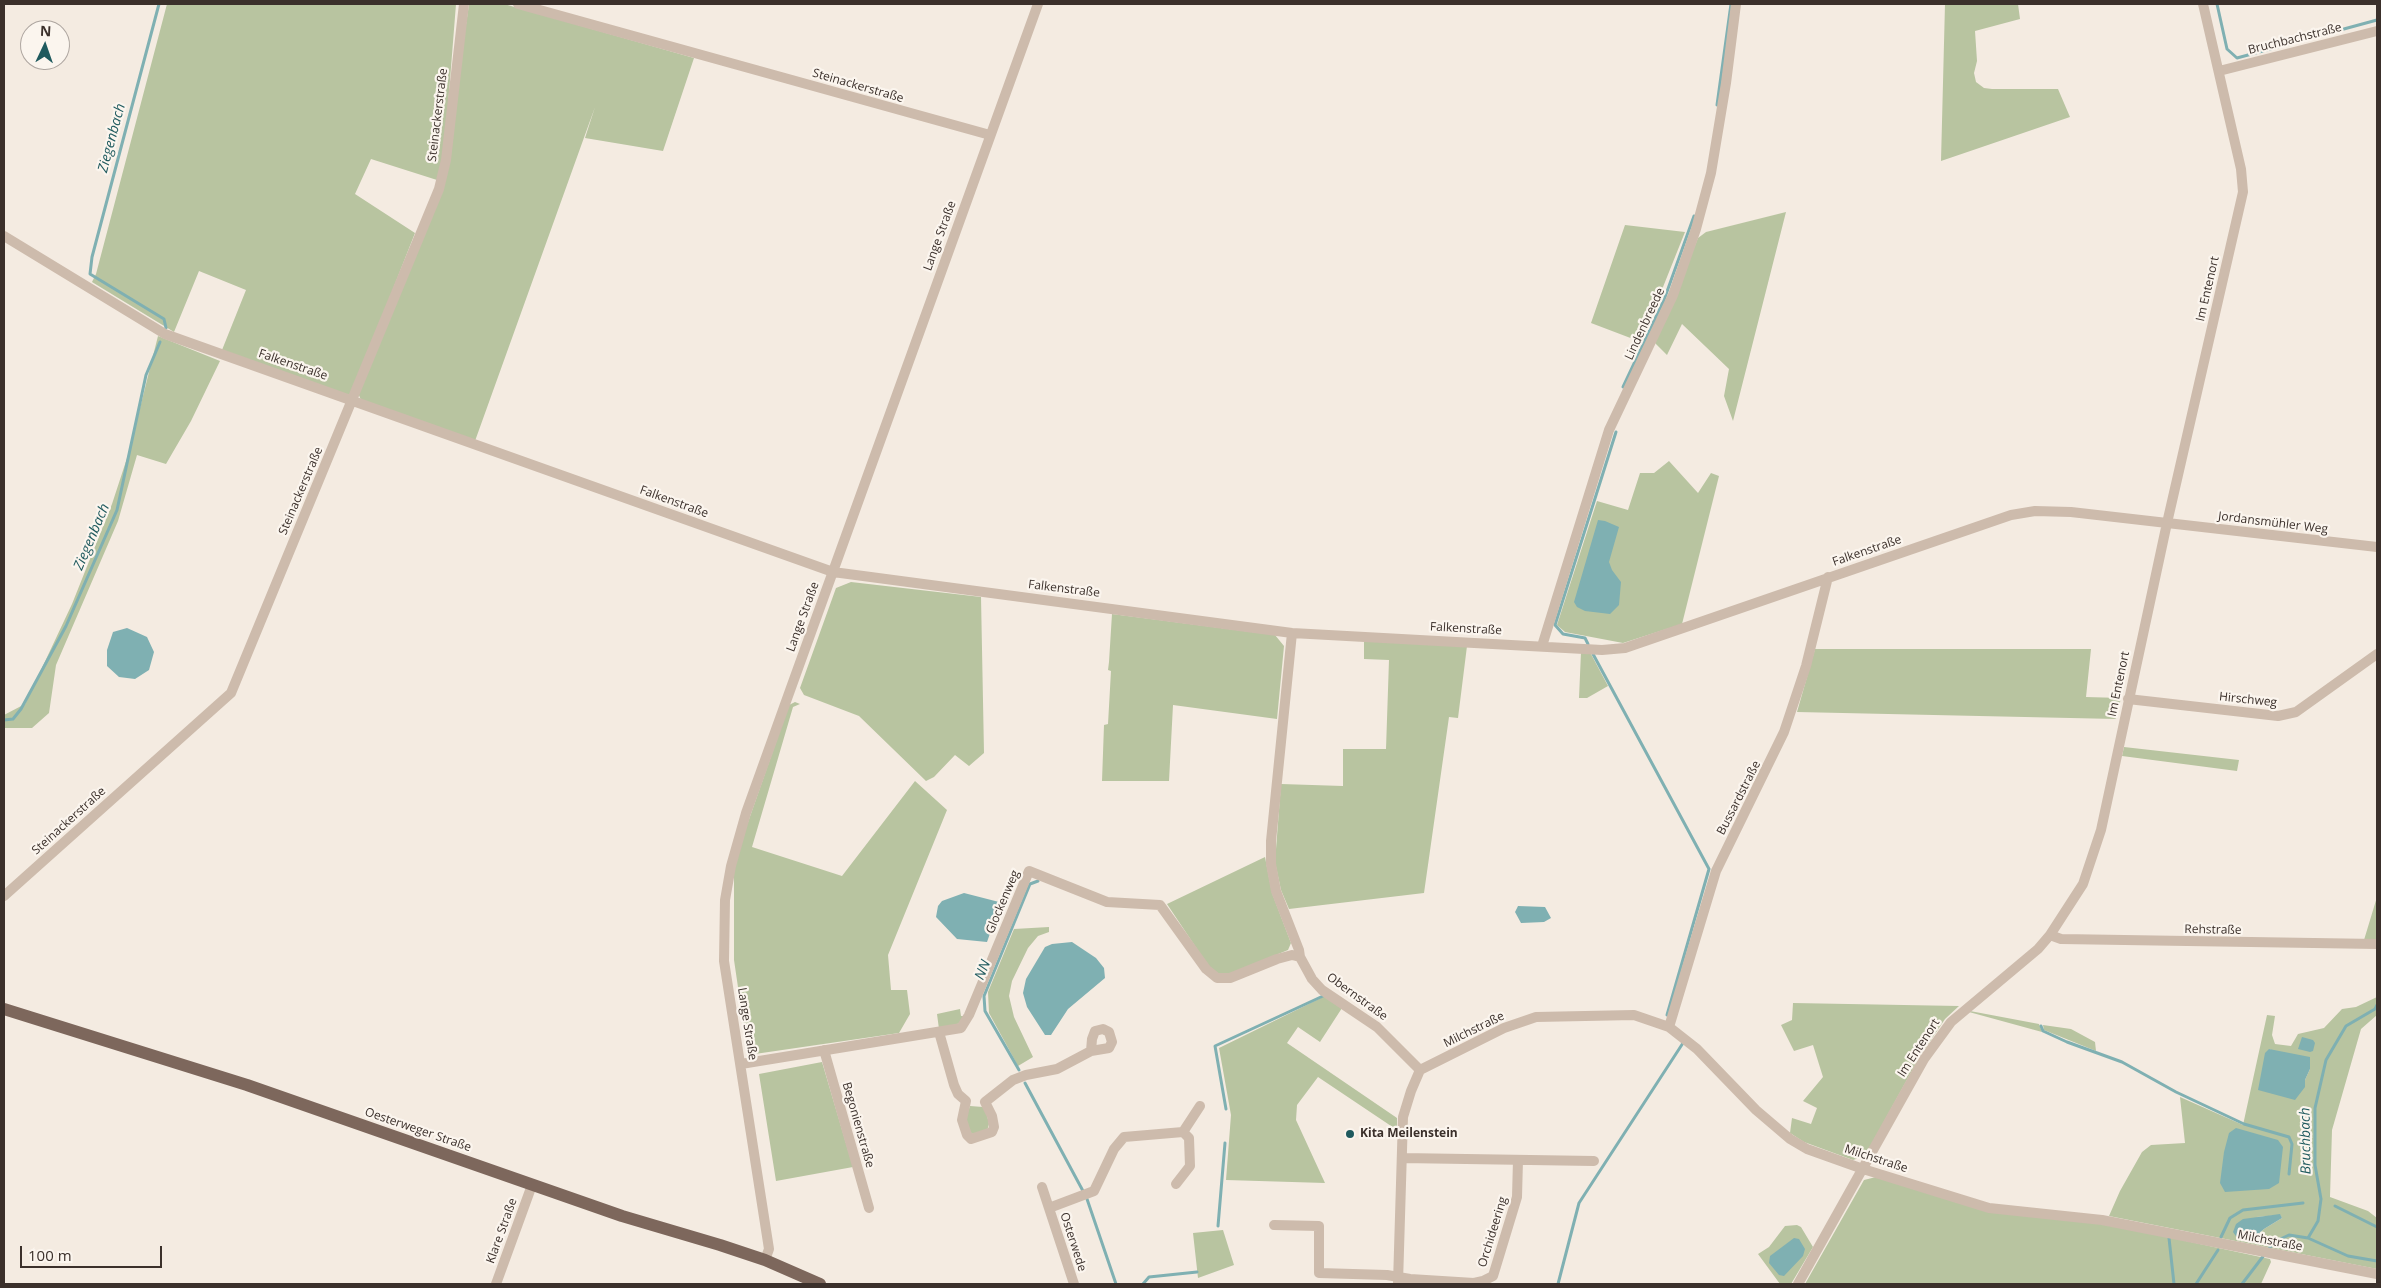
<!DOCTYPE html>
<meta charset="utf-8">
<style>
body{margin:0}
#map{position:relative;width:2381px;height:1288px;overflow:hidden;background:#f4ebe1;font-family:"Open Sans",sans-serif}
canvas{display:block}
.frame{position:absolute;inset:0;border:5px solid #3b302b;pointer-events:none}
.north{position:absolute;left:20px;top:20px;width:50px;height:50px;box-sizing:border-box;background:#fbf5ee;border:1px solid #aea6a0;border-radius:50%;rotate:3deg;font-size:14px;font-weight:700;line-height:20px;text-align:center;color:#3b302b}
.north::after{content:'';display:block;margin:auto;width:18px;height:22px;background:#1f5a5e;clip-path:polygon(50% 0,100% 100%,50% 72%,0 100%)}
.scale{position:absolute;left:20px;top:1246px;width:142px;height:22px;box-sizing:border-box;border:2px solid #3b302b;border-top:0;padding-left:6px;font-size:15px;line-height:18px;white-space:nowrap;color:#3b302b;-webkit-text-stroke:4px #fbf5ee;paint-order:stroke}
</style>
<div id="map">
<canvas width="2381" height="1288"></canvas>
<div class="frame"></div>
<div class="north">N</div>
<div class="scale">100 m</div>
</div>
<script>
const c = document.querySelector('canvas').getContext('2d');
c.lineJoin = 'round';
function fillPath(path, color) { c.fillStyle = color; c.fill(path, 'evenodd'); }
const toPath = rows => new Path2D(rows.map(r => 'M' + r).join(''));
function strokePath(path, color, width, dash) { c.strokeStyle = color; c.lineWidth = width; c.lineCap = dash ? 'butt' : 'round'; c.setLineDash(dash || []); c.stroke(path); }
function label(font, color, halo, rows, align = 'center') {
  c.font = font + ' "Open Sans",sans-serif'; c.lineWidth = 4.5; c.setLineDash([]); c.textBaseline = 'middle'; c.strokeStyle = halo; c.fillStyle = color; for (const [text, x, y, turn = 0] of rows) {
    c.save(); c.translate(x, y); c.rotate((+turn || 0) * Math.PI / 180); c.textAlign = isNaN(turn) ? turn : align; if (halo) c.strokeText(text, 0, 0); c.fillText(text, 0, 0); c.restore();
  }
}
const green = toPath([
 [167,4,456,4,444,156,437,180,371,159,355,194,415,233,351,396,222,350,246,290,199,271,174,332,92,282,96,274],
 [469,4,504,4,694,58,663,151,585,138,595,107,475,441,361,400,358,393,443,184],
 [1945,4,2018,4,2020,19,1975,31,1977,61,1974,73,1976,82,1984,88,1992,89,2058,89,2070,117,1941,161],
 [1786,212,1733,421,1724,396,1729,369,1682,324,1667,355,1655,343,1698,238,1706,232],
 [1625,225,1685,232,1641,342,1591,323],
 [158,336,220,361,191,421,166,464,137,455,118,521,56,665,49,713,32,728,4,728,4,715,25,704,72,604,112,504,129,452],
 [1669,461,1698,493,1711,473,1719,476,1682,624,1623,643,1565,632,1557,625,1597,501,1628,510,1640,473,1654,473],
 [851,582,981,597,984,753,969,766,955,755,934,777,926,781,859,716,804,695,800,688,836,588],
 [1112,614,1275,635,1284,646,1277,719,1173,705,1169,781,1102,781,1104,725,1108,724,1111,671,1108,670,1109,662],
 [1364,641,1467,646,1458,718,1449,717,1424,893,1289,909,1281,890,1275,862,1281,784,1343,786,1343,749,1386,749,1389,660,1364,659],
 [1815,649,2091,649,2086,697,2121,698,2116,719,1797,712],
 [1581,652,1591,654,1608,686,1587,698,1579,698],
 [795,702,800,704,793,707,752,847,842,876,915,781,947,810,888,955,891,990,907,990,910,1014,899,1033,748,1055,734,960,734,870,740,845,789,705],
 [2124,747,2239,760,2237,771,2122,756],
 [1265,857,1272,893,1291,943,1288,950,1227,975,1218,974,1209,967,1167,904],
 [2377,897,2377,941,2364,940],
 [1049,927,1049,932,1038,936,1028,948,1012,981,1009,996,1014,1017,1033,1057,1018,1066,989,1013,988,992,1014,929],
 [1325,996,1342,1008,1320,1042,1298,1027,1287,1043,1397,1118,1397,1130,1318,1077,1297,1105,1296,1120,1325,1183,1226,1180,1231,1115,1219,1048],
 [2377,997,2377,1015,2361,1029,2332,1130,2330,1197,2368,1211,2377,1218,2377,1269,2109,1216,2120,1191,2142,1152,2151,1145,2185,1143,2180,1097,2243,1125,2267,1015,2275,1016,2272,1035,2275,1044,2291,1046,2298,1034,2324,1028,2342,1009,2356,1007],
 [2269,1049,2310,1069,2305,1080,2305,1087],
 [2280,1215,2282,1218,2264,1229,2250,1241,2257,1217],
 [1793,1003,1959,1006,1945,1019,1919,1058,1865,1156,1853,1160,1804,1142,1790,1133,1792,1118,1811,1124,1817,1108,1803,1101,1823,1077,1813,1045,1794,1051,1781,1025,1792,1020],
 [960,1009,961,1016,966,1016,961,1022,952,1027,939,1029,937,1014],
 [1970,1011,2039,1024,2042,1032,1969,1012],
 [2043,1025,2071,1029,2095,1042,2096,1051,2044,1030],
 [822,1062,853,1167,776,1181,759,1074],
 [970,1106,983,1107,986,1111,989,1124,987,1131,976,1135,969,1132,965,1120],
 [1876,1177,1991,1212,2102,1223,2270,1259,2271,1262,2261,1284,1805,1284,1864,1180],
 [1797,1225,1801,1227,1813,1247,1791,1284,1780,1284,1758,1254,1769,1247,1785,1226],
 [1223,1230,1234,1265,1198,1278,1193,1233]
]);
const water = toPath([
 [1598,520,1605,521,1619,527,1609,562,1612,570,1621,582,1619,605,1610,614,1585,611,1577,607,1574,602],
 [127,628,147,637,154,652,149,670,135,679,119,677,107,666,107,650,113,632],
 [964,893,999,902,1002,907,994,922,987,942,957,939,936,917,938,906,942,901],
 [1518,906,1545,907,1551,918,1544,922,1521,923,1515,912],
 [1072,942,1096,958,1104,968,1105,978,1068,1009,1051,1035,1045,1035,1027,1007,1023,993,1026,979,1045,947,1052,944],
 [2302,1037,2313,1040,2315,1043,2313,1051,2310,1052,2298,1049],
 [2269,1049,2310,1057,2310,1069,2305,1080,2305,1087,2295,1100,2258,1090,2265,1053],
 [2236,1128,2278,1140,2283,1147,2279,1183,2269,1189,2225,1192,2220,1183,2224,1152,2229,1133],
 [2280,1214,2282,1218,2264,1229,2250,1241,2238,1239,2233,1232,2236,1224,2243,1219],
 [1794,1238,1799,1239,1805,1249,1803,1256,1784,1276,1779,1275,1769,1263,1770,1256]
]);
const stream = toPath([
 [159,4,92,257,90,274,164,319,166,328],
 [2217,4,2227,49,2237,58,2377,20],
 [1717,105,1731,4],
 [1623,387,1664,300,1694,216],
 [1588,644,1585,638,1563,634,1555,625,1616,432],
 [1593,654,1709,869,1667,1015],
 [4,720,13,719,21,709,66,626,117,510,146,375,160,342],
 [2041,1026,2043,1031,2067,1042,2122,1062,2176,1092,2244,1124,2289,1137,2292,1144,2289,1174],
 [1019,1070,985,1011,984,996,1030,884,1038,881],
 [1025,1083,1083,1191],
 [1226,1109,1215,1046,1323,996],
 [1087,1199,1116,1284],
 [2335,1206,2377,1227],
 [1218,1226,1225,1143],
 [2221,1237,2230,1218,2243,1210,2303,1203],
 [2169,1238,2174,1284],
 [2308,1238,2318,1221,2321,1199,2315,1165,2315,1108,2326,1060,2346,1026,2375,1009,2377,1005],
 [1143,1284,1149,1277,1197,1272],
 [1558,1284,1579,1203,1683,1043],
 [2196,1284,2218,1250],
 [2242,1284,2274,1242,2289,1235,2308,1238,2348,1256,2377,1261]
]);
const minor = toPath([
 [518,4,990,135],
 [2219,71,2377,31],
 [4,236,165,334,833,572,1292,633,1602,650,1625,648,2011,515,2035,511,2071,512,2377,547],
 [1292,633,1271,841,1271,864,1276,891,1299,950,1300,957,1312,979,1322,990,1377,1027,1420,1070],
 [1542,646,1609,430,1673,295,1696,229,1711,173,1726,83,1736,4],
 [2128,699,2278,716,2296,712,2377,654],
 [4,896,231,693,439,189,446,160,464,4],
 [2050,935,2061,939,2377,944],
 [1669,1027,1716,871,1784,732,1806,666,1828,577],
 [939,1032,954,1085,958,1094,966,1101,962,1120,967,1135,971,1139,992,1132,994,1127,992,1116,985,1102,1013,1080,1026,1075,1057,1069,1091,1051,1109,1048,1112,1042,1109,1032,1103,1029,1095,1031,1092,1039,1091,1051],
 [824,1050,869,1208],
 [741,1064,961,1028,969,1015,1029,871,1107,902,1160,905,1206,969,1217,978,1230,978,1277,959,1292,955,1300,957],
 [1420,1070,1504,1028,1536,1017,1634,1015,1669,1027,1697,1049,1756,1110,1790,1139,1807,1149,1863,1169,1989,1208,2102,1220,2377,1274],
 [1402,1158,1594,1161],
 [1176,1184,1190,1166,1189,1138,1183,1132,1200,1106],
 [1042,1187,1074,1284],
 [1049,1208,1094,1191,1114,1149,1124,1137,1183,1132],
 [1274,1225,1319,1226,1319,1273,1387,1275,1410,1279,1474,1283,1483,1281,1493,1276,1517,1197,1518,1160],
 [765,1260,769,1249,724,961,725,900,731,866,746,813,788,696,1038,4],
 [1398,1283,1403,1117,1411,1091,1420,1070],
 [496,1284,532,1185],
 [1798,1284,1924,1059,1951,1022,2038,949,2050,935,2083,884,2101,830,2167,523,2243,192,2241,169,2203,4]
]);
const major = toPath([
 [4,1009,247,1085,622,1216,720,1245,765,1260,820,1284]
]);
const markers = [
 [1350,1134,5,"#1f5a5e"]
];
const streetNames = [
 ["Bruchbachstraße",2295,39,-14],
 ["Steinackerstraße",858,86,16],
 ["Steinackerstraße",438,115,-83],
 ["Lange Straße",940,236,-70],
 ["Im Entenort",2208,289,-77],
 ["Lindenbreede",1645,324,-65],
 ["Falkenstraße",293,365,19],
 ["Steinackerstraße",301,491,-67],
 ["Falkenstraße",674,502,20],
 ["Jordansmühler Weg",2273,523,7],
 ["Falkenstraße",1867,551,-19],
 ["Falkenstraße",1064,589,7],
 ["Lange Straße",803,617,-70],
 ["Falkenstraße",1466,629,3],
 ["Im Entenort",2119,684,-78],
 ["Hirschweg",2248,700,6],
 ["Bussardstraße",1739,798,-63],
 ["Steinackerstraße",69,821,-42],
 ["Glockenweg",1003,902,-67],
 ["Rehstraße",2213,930,1],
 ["Obernstraße",1357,997,36],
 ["Lange Straße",747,1024,81],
 ["Milchstraße",1474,1030,-26],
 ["Im Entenort",1919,1048,-57],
 ["Begonienstraße",858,1125,74],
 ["Oesterweger Straße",418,1130,19],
 ["Milchstraße",1876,1159,18],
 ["Klare Straße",502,1231,-70],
 ["Orchideering",1493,1232,-73],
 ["Milchstraße",2270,1241,11],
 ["Osterwede",1073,1242,72]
];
const poiNames = [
 ["Kita Meilenstein",1360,1134]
];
const waterNames = [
 ["Ziegenbach",112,138,-75],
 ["Ziegenbach",92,537,-67],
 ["NN",983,970,-68],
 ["Bruchbach",2306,1141,-91]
];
fillPath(green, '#b8c4a0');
fillPath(water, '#7fb0b2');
strokePath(stream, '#7fb0b2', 3);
strokePath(minor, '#cdbbac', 10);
strokePath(major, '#7d675c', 12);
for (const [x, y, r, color] of markers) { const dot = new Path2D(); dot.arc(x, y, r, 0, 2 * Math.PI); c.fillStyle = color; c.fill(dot); strokePath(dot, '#fbf5ee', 2); }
label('12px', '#3b302b', '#fbf5ee', streetNames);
label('bold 12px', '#3b302b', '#fbf5ee', poiNames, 'left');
label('italic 14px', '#1f5a5e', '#fbf5ee', waterNames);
</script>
